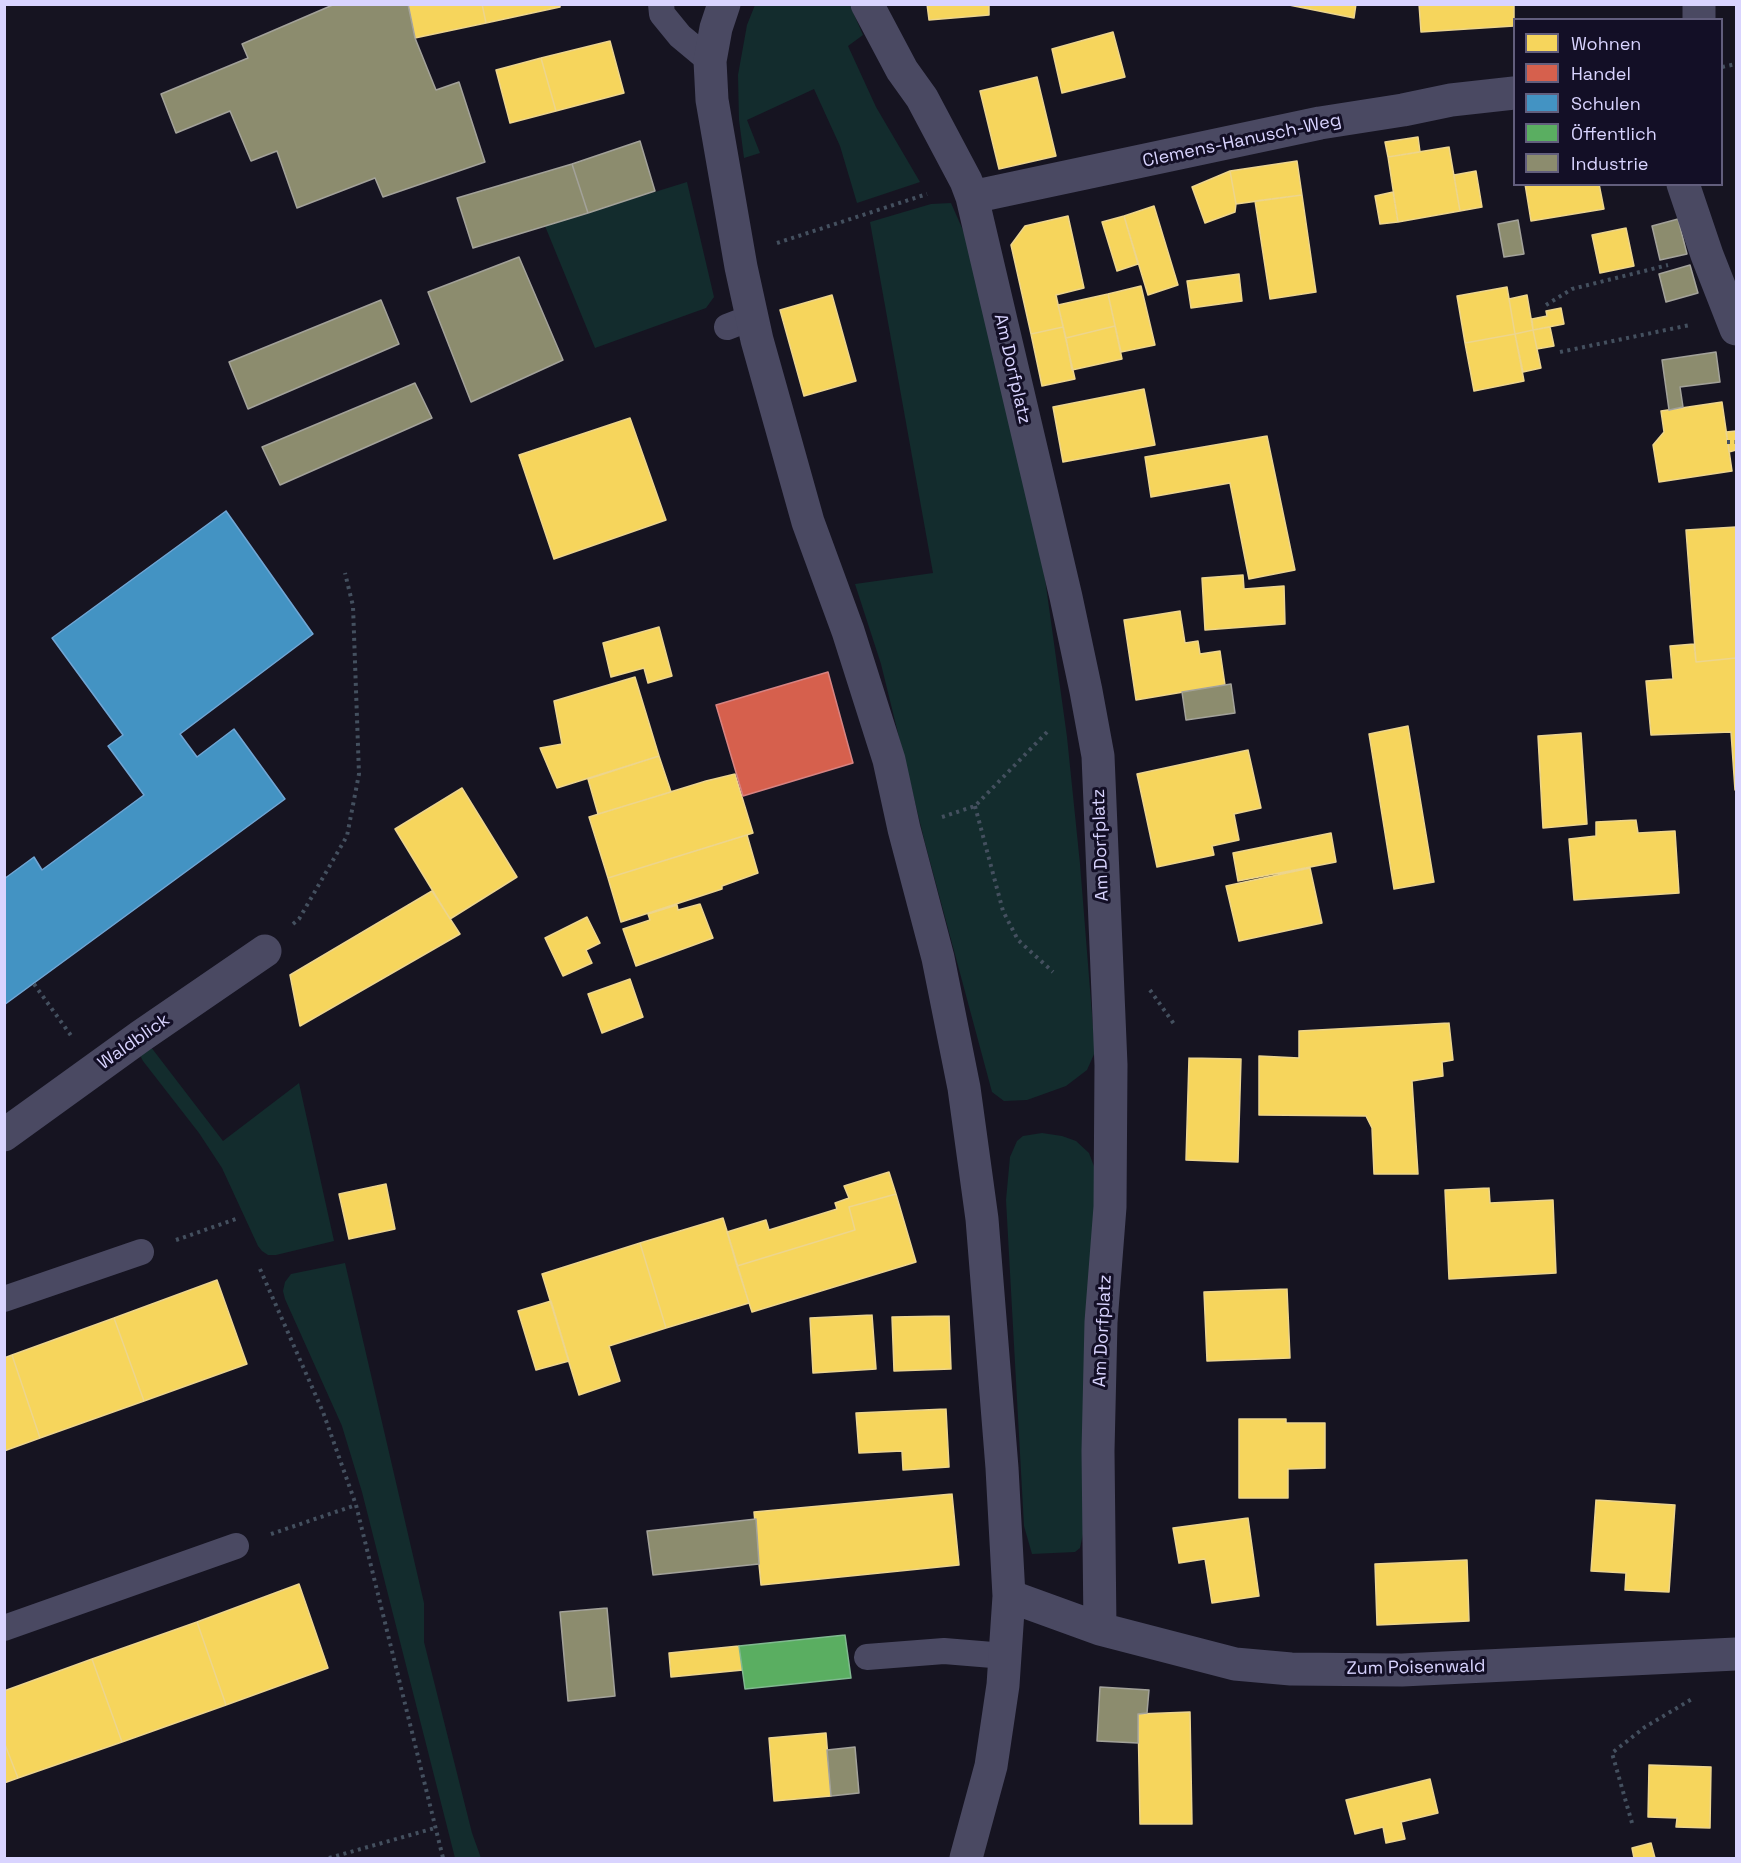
<!DOCTYPE html>
<meta charset="utf-8">
<style>
body{margin:0}
#map{position:relative;width:1741px;height:1863px;overflow:hidden;background:#161421;font-family:"Space Grotesk",sans-serif}
canvas{display:block}
.frame{position:absolute;inset:0;border:6px solid #d9d4ff;pointer-events:none}
.legend{position:absolute;left:1513px;top:18px;width:210px;height:168px;box-sizing:border-box;background:#130f26;border:2px solid #625e7d;margin:0;padding:8px 10px;list-style:none;font-size:18px;color:#d9d4ff}
.legend li{display:flex;align-items:center;gap:12px;height:30px}
.legend b{width:30px;border:2px solid #625e7d}
</style>
<div id="map">
<canvas width="1741" height="1863"></canvas>
<div class="frame"></div>
<ul class="legend">
<li><b style="height:16px;background:#f6d55c"></b>Wohnen</li>
<li><b style="height:16px;background:#d6604d"></b>Handel</li>
<li><b style="height:16px;background:#4393c3"></b>Schulen</li>
<li><b style="height:16px;background:#5aae61"></b>Öffentlich</li>
<li><b style="height:16px;background:#8c8c6e"></b>Industrie</li>
</ul>
</div>
<script>
const c = document.querySelector('canvas').getContext('2d');
c.lineJoin = 'round';
function fillPath(path, color) { c.fillStyle = color; c.fill(path, 'evenodd'); }
const toPath = rows => new Path2D(rows.map(r => 'M' + r).join(''));
function strokePath(path, color, width, dash) { c.strokeStyle = color; c.lineWidth = width; c.lineCap = dash ? 'butt' : 'round'; c.setLineDash(dash || []); c.stroke(path); }
function label(font, color, halo, rows, align = 'center') {
  c.font = font + ' "Space Grotesk",sans-serif'; c.lineWidth = 6; c.setLineDash([]); c.textBaseline = 'middle'; c.strokeStyle = halo; c.fillStyle = color; for (const [text, x, y, turn = 0] of rows) {
    c.save(); c.translate(x, y); c.rotate((+turn || 0) * Math.PI / 180); c.textAlign = isNaN(turn) ? turn : align; if (halo) c.strokeText(text, 0, 0); c.fillText(text, 0, 0); c.restore();
  }
}
const green = toPath([
 [755,5,850,5,863,35,848,46,876,107,920,182,857,203,840,146,814,89,747,120,760,153,744,158,739,120,738,75,747,25],
 [687,182,714,297,706,308,595,348,545,226],
 [951,203,977,262,1042,557,1067,737,1080,864,1095,1052,1087,1070,1066,1086,1027,1100,1004,1101,992,1092,925,843,881,664,855,584,933,573,870,222,931,204],
 [144,1038,223,1141,299,1083,334,1241,276,1255,268,1255,262,1251,258,1246,222,1168,199,1133,143,1061,139,1053],
 [1042,1133,1062,1136,1076,1141,1089,1153,1095,1169,1100,1196,1083,1534,1080,1548,1075,1552,1032,1554,1024,1526,1006,1200,1010,1157,1017,1141,1023,1136],
 [345,1263,424,1603,424,1642,472,1833,481,1858,455,1858,362,1492,342,1426,285,1299,283,1291,285,1282,291,1274]
]);
const homes = toPath([
 [408,4,482,4,486,23,415,38,408,4],
 [482,4,560,4,560,7,486,23,482,4],
 [927,4,989,4,989,15,929,20,927,4],
 [1284,4,1356,4,1354,18,1284,4],
 [1419,4,1514,4,1514,26,1421,32,1419,4],
 [1113,32,1125,77,1062,93,1052,49,1113,32],
 [610,41,624,93,556,111,541,58,610,41],
 [541,58,556,111,510,123,496,70,541,58],
 [1037,77,1056,156,999,169,980,91,1037,77],
 [1418,137,1420,152,1388,157,1385,142,1418,137],
 [1449,147,1460,211,1398,222,1388,157,1449,147],
 [1297,161,1302,195,1236,204,1230,171,1297,161],
 [1230,171,1236,204,1235,212,1205,223,1192,187,1230,171],
 [1476,171,1482,207,1460,211,1454,175,1476,171],
 [1525,184,1599,184,1604,209,1531,221,1525,184],
 [1393,192,1398,222,1380,224,1375,196,1393,192],
 [1302,195,1316,292,1270,299,1255,201,1302,195],
 [1154,206,1178,285,1148,295,1124,216,1154,206],
 [1068,216,1084,288,1056,295,1063,327,1031,334,1011,245,1025,226,1068,216],
 [1124,216,1138,264,1117,271,1102,222,1124,216],
 [1626,228,1634,266,1600,273,1592,235,1626,228],
 [1239,274,1242,301,1191,308,1187,281,1239,274],
 [1141,286,1155,345,1121,352,1108,294,1141,286],
 [1507,287,1515,334,1465,343,1457,296,1507,287],
 [1108,294,1115,326,1066,338,1058,305,1108,294],
 [832,295,856,381,804,396,780,310,832,295],
 [1527,295,1533,330,1515,334,1509,299,1527,295],
 [1561,308,1564,324,1533,330,1532,319,1547,316,1546,311,1561,308],
 [1115,326,1122,359,1072,370,1066,338,1115,326],
 [1063,327,1075,379,1042,386,1031,334,1063,327],
 [1550,327,1554,346,1537,349,1533,330,1550,327],
 [1533,330,1541,368,1523,372,1515,334,1533,330],
 [1515,334,1524,381,1474,391,1465,343,1515,334],
 [1144,389,1155,445,1063,462,1053,407,1144,389],
 [1722,402,1732,471,1659,482,1653,445,1664,432,1661,411,1722,402],
 [630,418,666,520,554,559,519,455,630,418],
 [1736,431,1736,450,1729,452,1726,432,1736,431],
 [1267,436,1295,570,1249,579,1230,483,1151,497,1145,457,1267,436],
 [1736,527,1736,658,1696,662,1686,530,1736,527],
 [1243,575,1244,589,1284,586,1285,624,1205,630,1202,578,1243,575],
 [1180,611,1185,643,1198,641,1200,654,1220,651,1225,685,1136,700,1124,620,1180,611],
 [659,627,672,676,648,683,644,668,611,677,603,643,659,627],
 [1694,644,1696,662,1736,658,1736,790,1735,790,1731,732,1651,735,1646,681,1673,679,1670,646,1694,644],
 [635,677,659,756,557,788,540,748,562,744,554,701,635,677],
 [1408,726,1434,882,1394,889,1369,734,1408,726],
 [1581,733,1587,824,1543,828,1538,736,1581,733],
 [1248,750,1261,808,1234,814,1239,840,1212,846,1214,855,1157,867,1137,774,1248,750],
 [659,756,671,792,598,814,588,779,659,756],
 [735,774,753,833,608,878,589,817,706,781,735,774],
 [462,788,517,877,450,919,395,829,462,788],
 [1636,820,1638,833,1675,831,1679,893,1574,900,1569,839,1596,836,1596,822,1636,820],
 [1331,833,1336,862,1238,881,1233,853,1331,833],
 [747,835,758,873,722,886,722,889,621,922,608,878,747,835],
 [1310,868,1322,923,1239,941,1226,886,1310,868],
 [432,891,460,934,300,1026,290,975,432,891],
 [700,904,713,938,636,966,623,929,650,920,648,914,677,905,678,910,700,904],
 [587,917,600,943,586,950,592,963,563,976,545,938,587,917],
 [630,979,643,1017,602,1033,588,994,630,979],
 [1449,1023,1453,1060,1442,1062,1443,1076,1412,1081,1418,1174,1374,1174,1372,1128,1366,1116,1259,1115,1259,1056,1299,1058,1299,1031,1449,1023],
 [1189,1058,1241,1059,1238,1162,1186,1160,1189,1058],
 [889,1172,896,1194,849,1207,855,1230,737,1266,727,1232,766,1220,769,1230,837,1209,835,1203,849,1198,844,1186,889,1172],
 [386,1184,395,1229,349,1239,339,1194,386,1184],
 [1489,1188,1490,1203,1553,1200,1556,1273,1449,1279,1445,1190,1489,1188],
 [896,1194,916,1262,752,1312,737,1266,855,1230,849,1207,896,1194],
 [723,1218,749,1303,666,1328,640,1243,723,1218],
 [640,1243,666,1328,609,1346,620,1381,579,1395,542,1274,640,1243],
 [217,1280,247,1364,144,1401,114,1318,217,1280],
 [1287,1289,1290,1358,1207,1361,1204,1292,1287,1289],
 [551,1301,569,1361,536,1370,518,1311,551,1301],
 [872,1315,876,1369,813,1373,810,1318,872,1315],
 [949,1316,951,1369,894,1371,892,1317,949,1316],
 [114,1318,144,1401,40,1438,12,1355,114,1318],
 [12,1355,40,1438,4,1451,4,1358,12,1355],
 [946,1409,949,1467,903,1470,902,1451,859,1453,856,1413,946,1409],
 [1239,1419,1286,1419,1286,1423,1325,1423,1325,1468,1288,1469,1288,1498,1239,1498,1239,1419],
 [952,1494,959,1565,761,1585,754,1512,952,1494],
 [1596,1500,1675,1505,1669,1592,1625,1590,1626,1573,1591,1571,1596,1500],
 [1248,1518,1259,1596,1212,1603,1205,1559,1179,1563,1173,1528,1248,1518],
 [1467,1560,1469,1621,1377,1625,1375,1564,1467,1560],
 [299,1584,328,1668,226,1705,197,1622,299,1584],
 [197,1622,226,1705,122,1742,92,1659,197,1622],
 [739,1646,743,1670,671,1677,669,1653,739,1646],
 [92,1659,122,1742,18,1778,4,1742,4,1691,92,1659],
 [1190,1712,1192,1824,1140,1824,1138,1714,1190,1712],
 [826,1733,831,1796,774,1801,769,1738,826,1733],
 [4,1742,18,1778,4,1783,4,1742],
 [1649,1765,1711,1767,1710,1828,1676,1827,1677,1818,1648,1817,1649,1765],
 [1430,1779,1438,1813,1401,1822,1405,1839,1386,1843,1383,1827,1355,1834,1346,1800,1430,1779],
 [1651,1843,1655,1858,1634,1858,1632,1848,1651,1843]
]);
const shops = toPath([
 [828,672,853,763,743,796,716,705,828,672]
]);
const schools = toPath([
 [226,511,313,634,180,734,197,757,234,729,285,799,4,1005,4,879,34,857,42,870,144,795,108,746,123,735,52,638,226,511]
]);
const public = toPath([
 [845,1635,851,1678,745,1689,739,1646,845,1635]
]);
const industry = toPath([
 [335,4,408,4,415,38,436,90,459,82,485,162,383,197,375,178,297,208,277,151,251,161,230,111,176,133,161,94,248,58,242,44,335,4],
 [640,141,655,191,588,213,572,164,640,141],
 [572,164,588,213,473,248,457,198,572,164],
 [1678,219,1687,254,1660,260,1652,226,1678,219],
 [1518,220,1524,254,1504,257,1498,224,1518,220],
 [519,257,563,360,471,402,428,292,519,257],
 [1690,265,1698,293,1666,302,1659,274,1690,265],
 [381,300,399,344,248,409,229,362,381,300],
 [1716,352,1720,382,1680,387,1683,407,1669,410,1662,360,1716,352],
 [415,383,432,418,280,485,262,447,415,383],
 [1231,684,1235,713,1186,720,1182,692,1231,684],
 [756,1519,759,1564,653,1575,647,1531,756,1519],
 [607,1608,615,1696,568,1701,560,1612,607,1608],
 [1100,1687,1149,1690,1147,1713,1138,1714,1138,1743,1097,1741,1100,1687],
 [855,1747,859,1793,831,1796,827,1750,855,1747]
]);
const path = toPath([
 [1722,67,1736,64],
 [777,243,927,194],
 [1546,305,1572,289,1668,265],
 [1560,352,1690,325],
 [1727,442,1736,442],
 [975,806,1003,911,1018,940,1053,972],
 [942,817,975,806,1050,729],
 [293,924,299,919,347,836,359,774,353,606,345,573],
 [34,984,72,1037],
 [1150,990,1174,1024],
 [176,1240,236,1219],
 [260,1269,323,1412,356,1505,443,1858],
 [271,1534,356,1505],
 [1632,1823,1612,1753,1645,1727,1692,1699],
 [329,1858,435,1828]
]);
const service = toPath([
 [661,4,662,14,680,36,710,61],
 [727,327,753,317],
 [4,1299,141,1252],
 [4,1628,236,1546],
 [867,1657,944,1651,1005,1656]
]);
const minor = toPath([
 [724,4,716,28,710,61,712,100,741,267,757,340,808,522,848,631,889,760,904,829,938,958,964,1088,982,1219,1002,1468,1009,1596,1003,1685,991,1766,966,1858],
 [867,4,902,70,922,98,966,181,972,197,1066,597,1086,691,1098,756,1111,1065,1110,1207,1101,1322,1098,1451,1100,1629],
 [1699,4,1699,20],
 [1683,184,1707,255,1736,329],
 [972,197,1320,123,1403,110,1451,100,1514,93],
 [4,1135,141,1036,265,951],
 [1009,1596,1100,1629,1235,1664,1291,1669,1402,1670,1736,1654]
]);
const streetNames = [
 ["Clemens-Hanusch-Weg",1242,141,-12],
 ["Am Dorfplatz",1012,369,77],
 ["Am Dorfplatz",1101,845,-92],
 ["Waldblick",134,1042,-35],
 ["Am Dorfplatz",1103,1331,-87],
 ["Zum Poisenwald",1416,1668,-1]
];
fillPath(green, '#132c2d');
fillPath(homes, '#f6d55c');
strokePath(homes, '#edd58d', 1.5);
fillPath(shops, '#d6604d');
strokePath(shops, '#d78382', 1.5);
fillPath(schools, '#4393c3');
strokePath(schools, '#70a6d5', 1.5);
fillPath(public, '#5aae61');
strokePath(public, '#80b990', 1.5);
fillPath(industry, '#8c8c6e');
strokePath(industry, '#a3a29a', 1.5);
strokePath(path, '#44505f', 4, [3, 4.5]);
strokePath(service, '#4a4962', 26);
strokePath(minor, '#4a4962', 33);
label('18px', '#d9d4ff', '#130f26', streetNames);
</script>
